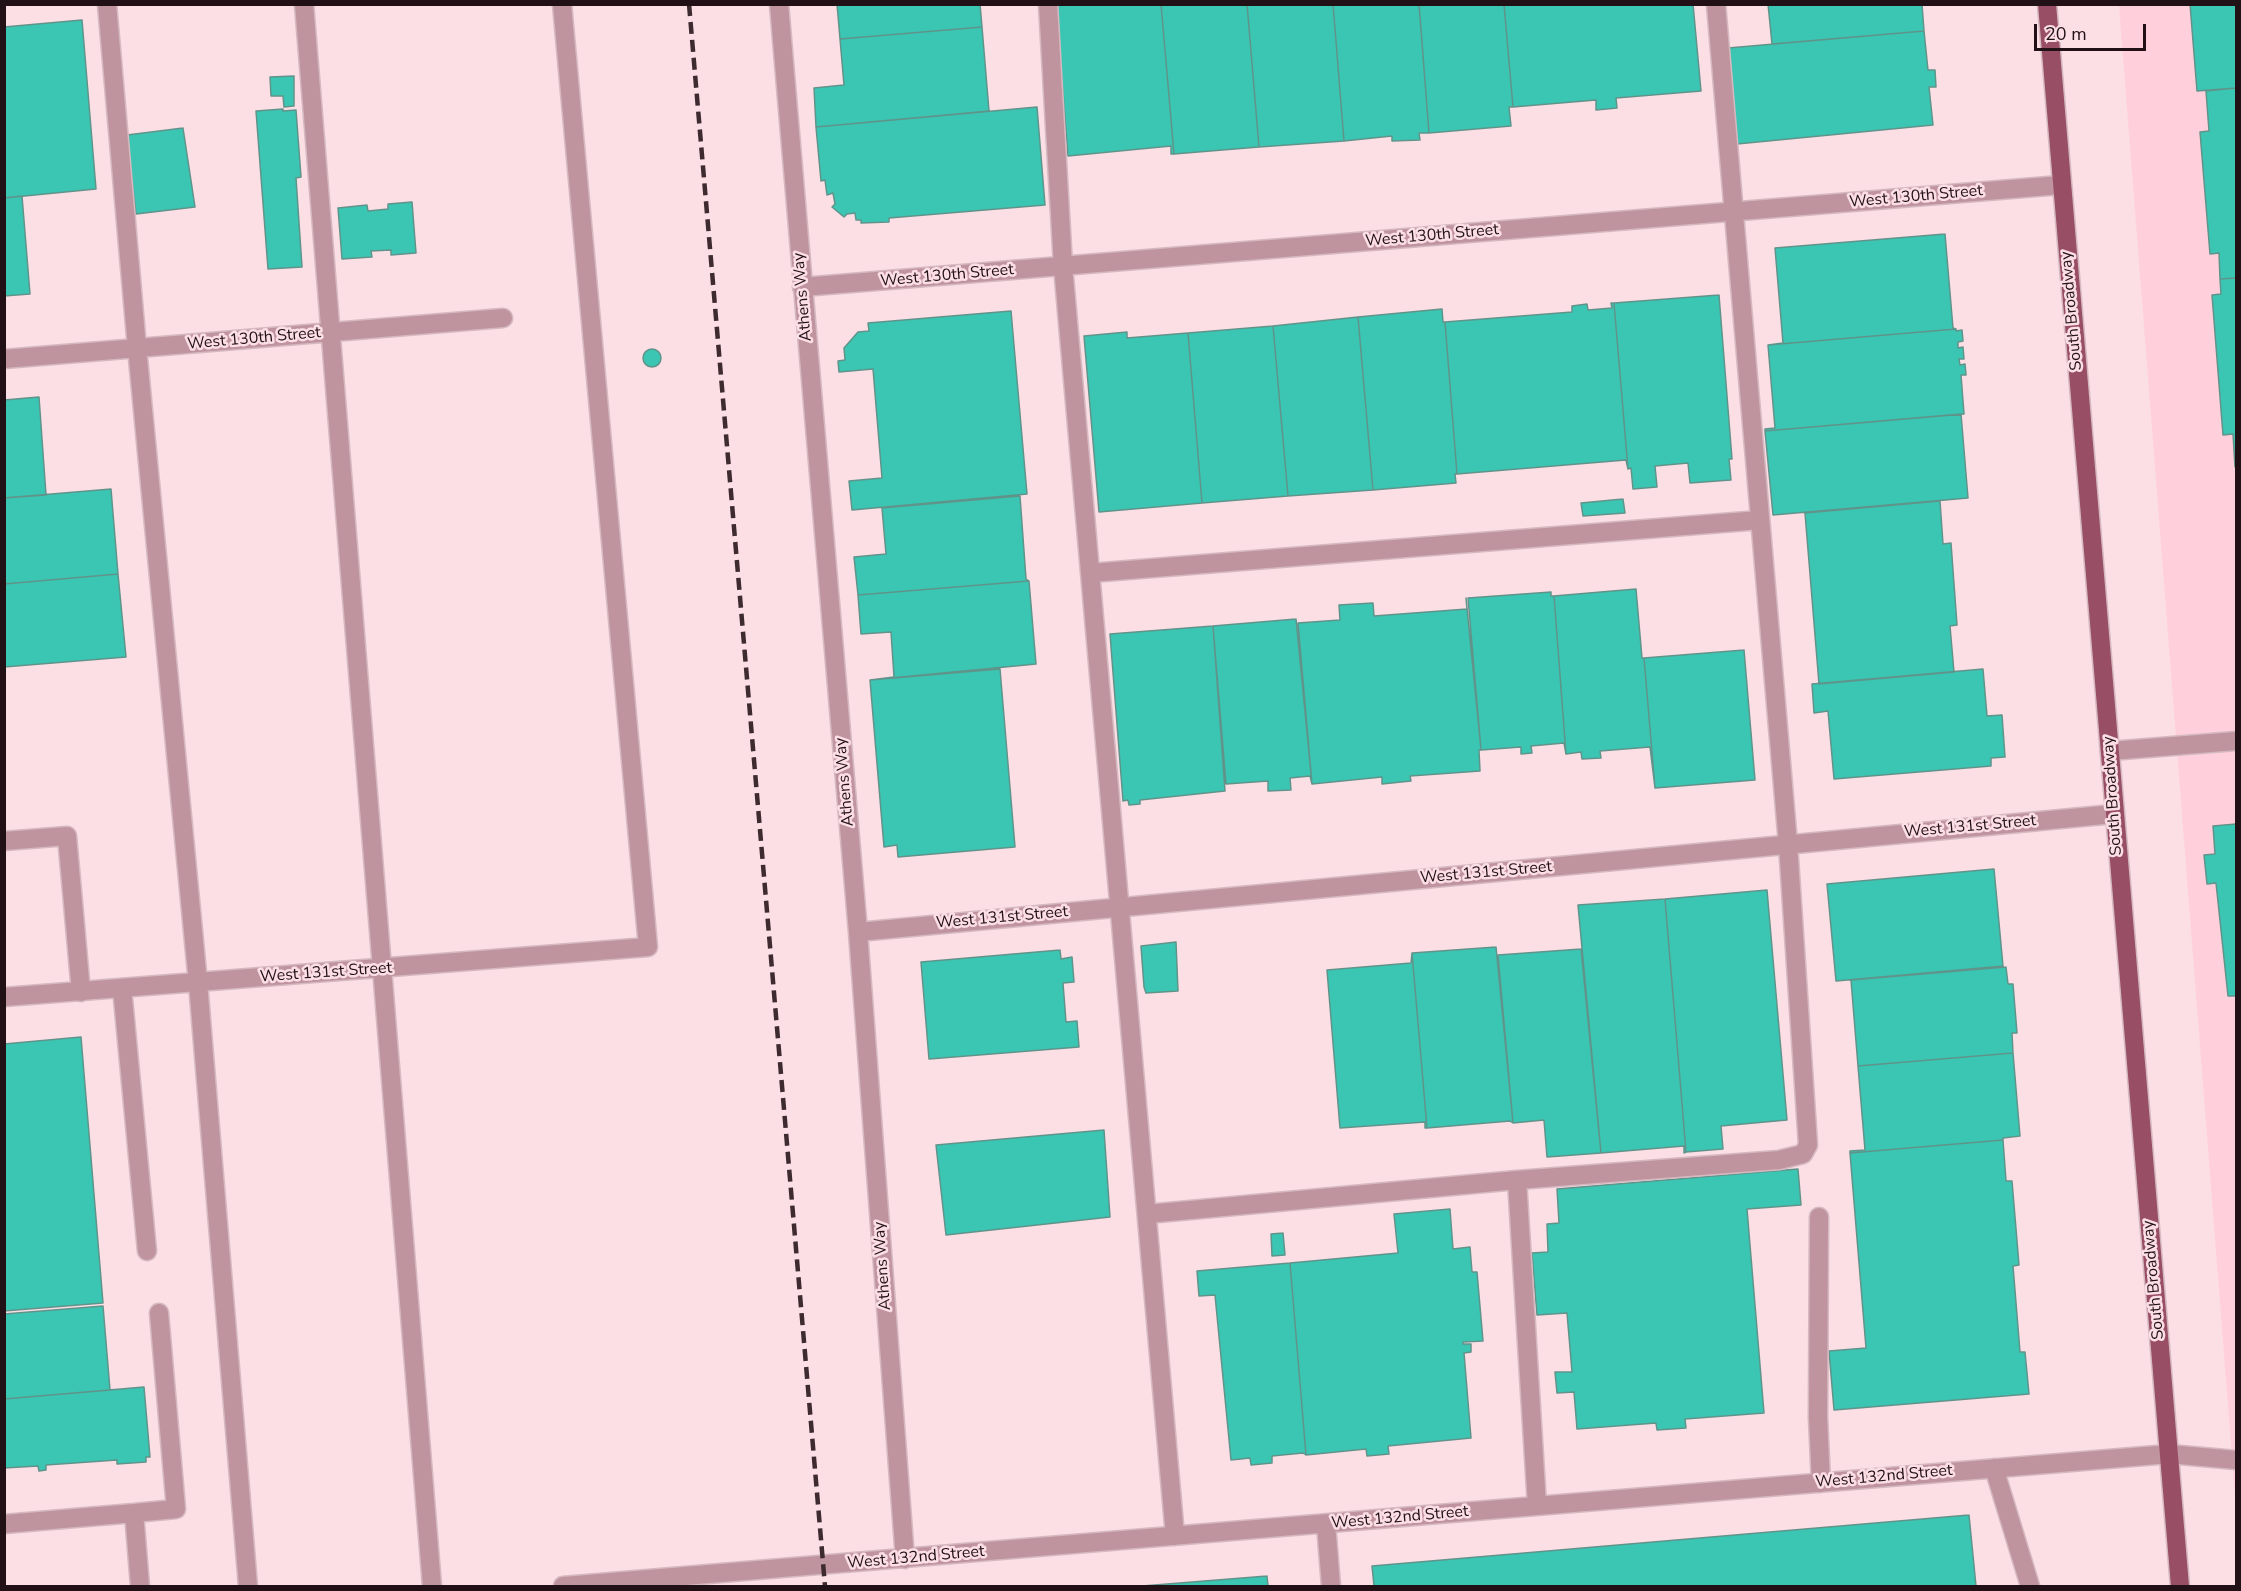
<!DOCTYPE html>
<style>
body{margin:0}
#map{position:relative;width:2241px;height:1591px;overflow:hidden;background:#fcdee5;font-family:"Nunito Sans",sans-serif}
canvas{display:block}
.frame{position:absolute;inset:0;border:6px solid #211015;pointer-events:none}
.scale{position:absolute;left:2034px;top:24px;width:112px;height:27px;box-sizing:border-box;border:3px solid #211015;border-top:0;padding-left:8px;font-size:18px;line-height:21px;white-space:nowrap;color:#211015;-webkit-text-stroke:4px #fcdee5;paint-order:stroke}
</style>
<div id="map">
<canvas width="2241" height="1591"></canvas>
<div class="frame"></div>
<div class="scale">20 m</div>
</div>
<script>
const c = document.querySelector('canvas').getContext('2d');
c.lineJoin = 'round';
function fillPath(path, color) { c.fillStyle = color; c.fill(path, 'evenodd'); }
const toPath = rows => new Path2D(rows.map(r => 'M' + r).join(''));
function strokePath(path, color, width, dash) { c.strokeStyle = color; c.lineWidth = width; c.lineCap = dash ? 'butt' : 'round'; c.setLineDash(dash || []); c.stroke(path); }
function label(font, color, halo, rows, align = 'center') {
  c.font = font + ' "Nunito Sans",sans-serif'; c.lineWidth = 5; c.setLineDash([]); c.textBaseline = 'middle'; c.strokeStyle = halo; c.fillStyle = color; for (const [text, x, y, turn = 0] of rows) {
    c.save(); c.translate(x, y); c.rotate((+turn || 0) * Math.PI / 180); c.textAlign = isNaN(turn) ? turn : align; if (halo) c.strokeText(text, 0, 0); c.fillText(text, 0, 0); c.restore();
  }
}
const built = toPath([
 [2119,5,2236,5,2236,1508]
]);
const building = toPath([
 [837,4,980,4,982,27,840,39,837,4],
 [1056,4,1161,4,1174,154,1171,154,1171,146,1068,156,1056,4],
 [1161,4,1247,4,1259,147,1174,154,1161,4],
 [1247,4,1333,4,1344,141,1259,147,1247,4],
 [1333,4,1419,4,1429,133,1419,133,1420,140,1392,141,1392,136,1344,141,1333,4],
 [1419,4,1504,4,1513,107,1509,107,1511,126,1429,133,1419,4],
 [1504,4,1693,4,1701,91,1616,98,1617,108,1596,110,1596,100,1513,107,1504,4],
 [1768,4,1922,4,1924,31,1772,44,1768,4],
 [2190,4,2236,4,2236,88,2197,91,2190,4],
 [82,20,96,189,4,198,4,27,82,20],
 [982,27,989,111,816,127,814,88,844,85,840,39,982,27],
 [1924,31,1928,70,1935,70,1936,87,1929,87,1933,125,1737,144,1728,48,1924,31],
 [294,76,294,106,284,107,283,96,271,96,270,77,294,76],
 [2236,88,2236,278,2220,279,2219,253,2210,254,2200,132,2209,131,2206,91,2236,88],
 [1037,107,1045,205,889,218,889,222,861,223,861,220,856,220,855,213,847,214,844,217,832,207,835,204,833,193,827,195,825,180,821,181,816,127,1037,107],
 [283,109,283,111,296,110,301,177,296,178,302,267,268,269,256,111,283,109],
 [183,128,195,207,136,214,127,135,183,128],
 [22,196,30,294,4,296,4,198,22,196],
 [412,202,416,253,391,255,391,250,371,251,372,257,342,259,338,208,367,205,368,211,388,209,388,204,412,202],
 [1945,234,1953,328,1956,329,1768,345,1783,343,1775,248,1945,234],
 [2236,278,2236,467,2235,467,2233,434,2223,435,2212,295,2221,294,2220,279,2236,278],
 [1719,295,1732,459,1729,459,1731,480,1690,483,1688,463,1655,466,1657,487,1633,489,1631,468,1628,469,1614,303,1719,295],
 [1611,303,1614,303,1628,469,1626,460,1457,474,1445,322,1572,312,1572,306,1587,304,1588,310,1612,308,1611,303],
 [1442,309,1443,322,1445,322,1457,474,1455,474,1456,483,1373,490,1358,317,1442,309],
 [1011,311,1027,494,852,510,849,481,882,478,873,369,839,372,838,361,845,360,844,348,858,332,869,331,868,323,1011,311],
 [1358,317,1373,490,1288,496,1273,326,1358,317],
 [1273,326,1288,496,1202,503,1188,333,1273,326],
 [1956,329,1956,331,1962,330,1963,341,1958,342,1958,348,1963,347,1964,359,1959,359,1960,365,1965,364,1966,375,1961,375,1964,414,1765,431,1765,429,1775,428,1768,345,1956,329],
 [1127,332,1127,338,1188,333,1202,503,1099,512,1084,336,1127,332],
 '643 358a9 9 0 1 1 18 0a9 9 0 1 1-18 0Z',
 [39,397,46,495,4,498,4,400,39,397],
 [1961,414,1968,498,1773,515,1765,431,1961,414],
 [111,489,118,574,4,584,4,498,111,489],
 [1020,496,1026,579,1029,581,858,595,854,557,886,554,882,508,1020,496],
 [1623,499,1625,513,1583,516,1581,503,1623,499],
 [1940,501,1943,544,1951,543,1957,625,1950,626,1954,672,1819,684,1805,513,1940,501],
 [118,574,126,657,4,667,4,584,118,574],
 [1029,581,1036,664,870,680,894,677,891,632,861,634,858,595,1029,581],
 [1636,589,1642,658,1644,658,1655,788,1650,747,1600,751,1601,758,1582,759,1581,752,1566,754,1554,596,1636,589],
 [1551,592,1551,596,1554,596,1566,754,1564,743,1531,746,1532,753,1521,754,1521,747,1481,750,1468,598,1551,592],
 [1466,598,1481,750,1479,750,1480,771,1410,776,1411,781,1382,784,1382,777,1312,784,1298,623,1340,620,1339,605,1373,603,1374,616,1467,609,1466,598],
 [1296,619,1312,784,1310,776,1290,778,1291,790,1268,791,1268,781,1226,784,1213,626,1296,619],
 [1213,626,1225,791,1140,800,1140,804,1129,805,1128,800,1123,801,1110,634,1213,626],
 [1744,650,1755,780,1655,788,1644,658,1744,650],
 [1000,669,1015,847,898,857,897,845,884,847,870,680,1000,669],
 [1983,669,1987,716,2002,715,2005,757,1991,758,1991,766,1834,779,1828,711,1814,713,1812,684,1983,669],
 [2236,824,2236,996,2228,996,2216,883,2207,884,2204,855,2215,854,2213,826,2236,824],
 [1994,869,2003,966,1836,981,1827,884,1994,869],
 [1767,890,1787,1120,1721,1126,1723,1149,1686,1152,1665,899,1767,890],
 [1665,899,1686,1152,1684,1153,1684,1146,1601,1153,1578,905,1665,899],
 [1176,942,1178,991,1146,993,1144,987,1141,946,1176,942],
 [1496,947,1513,1123,1510,1121,1427,1128,1412,953,1496,947],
 [1581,949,1601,1153,1547,1157,1544,1120,1513,1123,1498,955,1581,949],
 [1060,950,1061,959,1072,957,1074,982,1063,983,1066,1022,1077,1021,1079,1047,929,1059,921,962,1060,950],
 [1412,953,1427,1128,1425,1128,1425,1122,1340,1128,1327,970,1411,963,1412,953],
 [2006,967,2008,984,2013,984,2017,1033,2012,1033,2013,1053,1858,1066,1851,980,2006,967],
 [81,1037,103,1303,4,1311,4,1044,81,1037],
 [2013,1053,2020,1136,2003,1138,2003,1140,1850,1153,1850,1151,1865,1150,1858,1066,2013,1053],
 [1104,1130,1110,1217,946,1235,936,1145,1104,1130],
 [2003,1140,2006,1181,2012,1181,2019,1265,2013,1266,2020,1352,2025,1352,2029,1394,1834,1410,1829,1351,1866,1348,1850,1153,2003,1140],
 [1798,1169,1801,1205,1747,1209,1764,1413,1685,1419,1686,1428,1657,1430,1656,1423,1577,1429,1574,1392,1557,1393,1555,1372,1572,1372,1567,1313,1537,1315,1532,1253,1548,1252,1547,1224,1559,1223,1557,1189,1798,1169],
 [1450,1209,1453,1249,1470,1247,1472,1272,1477,1272,1483,1341,1463,1342,1463,1344,1471,1344,1471,1352,1464,1353,1471,1438,1388,1446,1389,1454,1367,1456,1366,1449,1306,1455,1290,1263,1398,1253,1394,1214,1450,1209],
 [1283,1233,1285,1255,1272,1256,1271,1234,1283,1233],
 [1290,1263,1306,1455,1303,1453,1272,1456,1272,1463,1251,1465,1250,1458,1231,1460,1215,1295,1199,1296,1197,1271,1290,1263],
 [103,1306,110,1390,4,1399,4,1314,103,1306],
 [144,1387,150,1457,146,1457,146,1462,117,1464,117,1460,46,1465,46,1470,39,1471,38,1466,4,1468,4,1399,144,1387],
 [1969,1515,1976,1586,1374,1586,1372,1566,1969,1515],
 [1267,1576,1268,1586,1142,1586,1267,1576]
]);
const minor = toPath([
 [107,4,137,348,198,983,248,1586],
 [304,4,432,1586],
 [779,4,858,932,905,1559],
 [1048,4,1063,266,1175,1536],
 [802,287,2061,185],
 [4,359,503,318],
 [1090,573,1760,520],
 [2110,751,2236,741],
 [4,841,67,836,81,992],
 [858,932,2114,814],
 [122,988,147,1251],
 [4,997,648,947,562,4],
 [1517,1180,1537,1506],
 [1147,1214,1517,1180,1779,1160,1803,1154,1808,1145,1788,844,1716,4],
 [1819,1217,1818,1417,1821,1483],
 [1994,1468,2030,1586],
 [134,1513,176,1509,159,1313],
 [4,1524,134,1513,140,1586],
 [1326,1524,1331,1586],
 [563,1586,2169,1454,2236,1460]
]);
const major = toPath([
 [2047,4,2180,1586]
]);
const rail = toPath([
 [689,4,825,1586]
]);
const streetNames = [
 ["West 130th Street",1916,197,-5],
 ["West 130th Street",1432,236,-5],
 ["West 130th Street",947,276,-5],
 ["Athens Way",803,297,-95],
 ["South Broadway",2072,311,-95],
 ["West 130th Street",254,339,-5],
 ["Athens Way",845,782,-95],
 ["South Broadway",2113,796,-94],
 ["West 131st Street",1970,827,-5],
 ["West 131st Street",1486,873,-5],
 ["West 131st Street",1002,918,-5],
 ["West 131st Street",326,973,-4],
 ["Athens Way",883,1266,-94],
 ["South Broadway",2154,1280,-95],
 ["West 132nd Street",1884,1477,-5],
 ["West 132nd Street",1400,1518,-5],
 ["West 132nd Street",916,1558,-5]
];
fillPath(built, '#ffd0dc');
fillPath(building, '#3ac6b3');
strokePath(building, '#60948b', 1.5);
strokePath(minor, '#d5b9c0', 21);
strokePath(major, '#d5b9c0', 21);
strokePath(minor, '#c0949f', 18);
strokePath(major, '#984e65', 18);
strokePath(rail, '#3e2b30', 4.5, [12, 6]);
label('16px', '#211015', '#fcdee5', streetNames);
</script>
